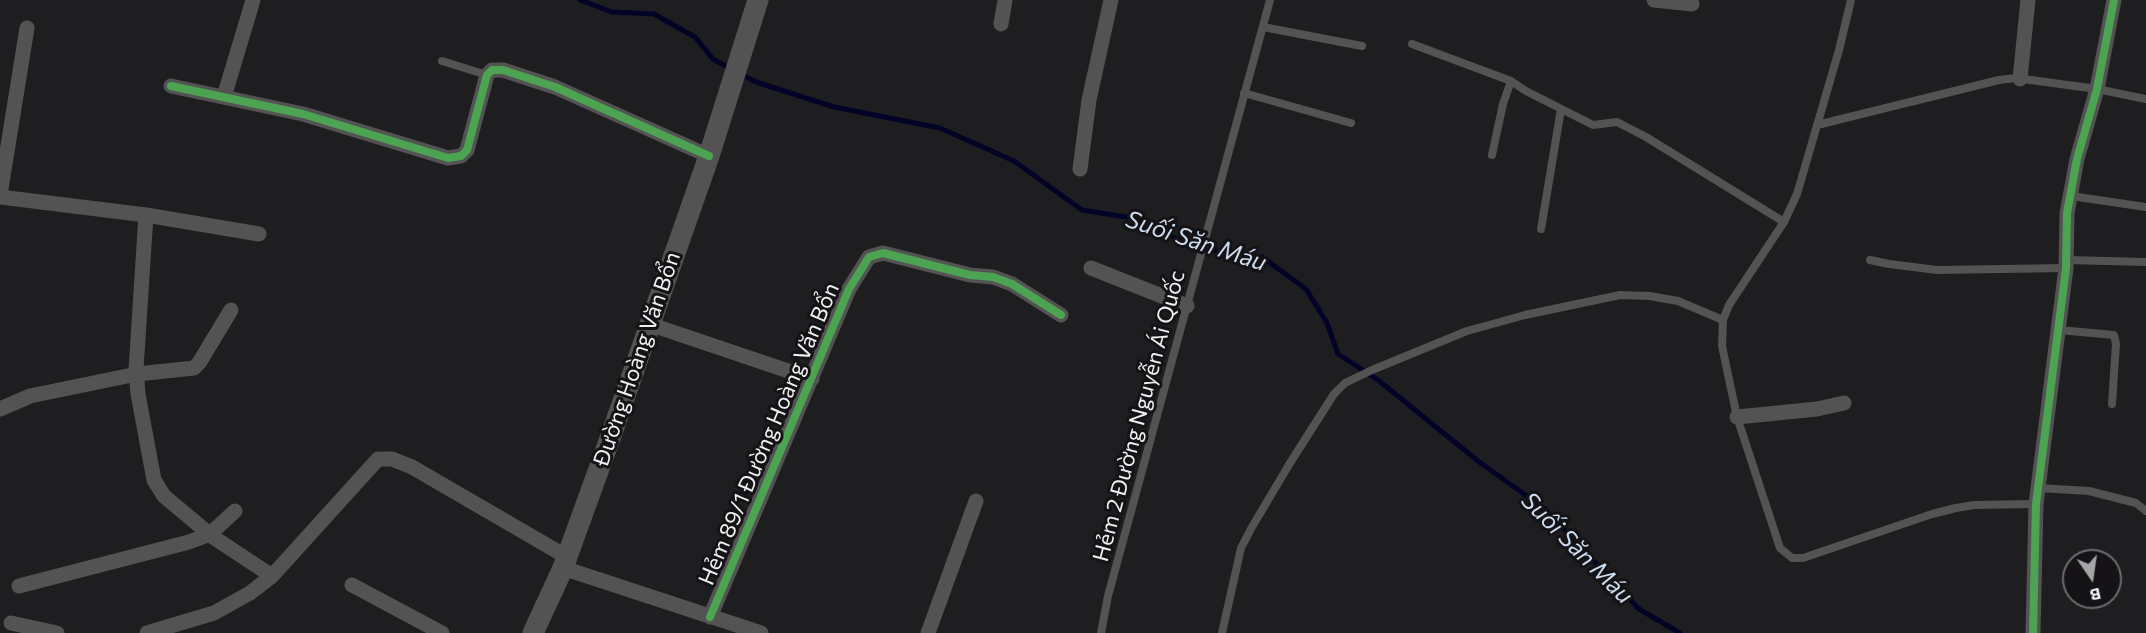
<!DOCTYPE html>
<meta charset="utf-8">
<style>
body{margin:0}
#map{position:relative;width:2146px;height:633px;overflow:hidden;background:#1e1d1f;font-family:Commissioner,sans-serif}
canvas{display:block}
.north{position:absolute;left:2062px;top:549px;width:60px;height:60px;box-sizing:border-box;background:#151316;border:2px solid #6d6b6e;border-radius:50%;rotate:167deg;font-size:16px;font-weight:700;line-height:24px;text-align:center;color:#f0eff1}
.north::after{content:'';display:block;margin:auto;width:21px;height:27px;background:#a6a6a8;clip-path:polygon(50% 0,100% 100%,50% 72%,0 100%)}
</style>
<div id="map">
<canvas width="2146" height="633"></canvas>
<div class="north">B</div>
</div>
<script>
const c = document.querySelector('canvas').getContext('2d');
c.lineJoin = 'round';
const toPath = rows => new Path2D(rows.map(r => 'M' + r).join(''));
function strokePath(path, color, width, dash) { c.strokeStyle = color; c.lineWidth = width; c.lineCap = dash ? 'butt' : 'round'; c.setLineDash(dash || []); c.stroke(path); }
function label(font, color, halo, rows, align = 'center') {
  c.font = font + ' Commissioner,sans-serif'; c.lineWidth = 6; c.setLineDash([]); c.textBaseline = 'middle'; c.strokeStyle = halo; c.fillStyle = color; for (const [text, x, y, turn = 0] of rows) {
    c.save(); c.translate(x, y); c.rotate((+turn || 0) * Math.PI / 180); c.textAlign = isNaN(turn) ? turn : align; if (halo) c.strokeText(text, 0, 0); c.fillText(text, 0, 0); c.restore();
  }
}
const stream = toPath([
 [580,0,612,12,654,14,695,37,713,59,731,69],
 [739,73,756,82,834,107,940,128,1014,161,1082,210,1132,218,1179,240,1226,254,1262,257,1306,289,1327,323,1338,354,1378,380,1478,461,1545,509,1639,609,1680,633]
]);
const lane = toPath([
 [1851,0,1839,50,1797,194,1784,222,1729,305,1723,320,1722,346,1737,417,1780,548,1792,558,1803,558,1932,514,1956,508,1974,505,2036,504],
 [1263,27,1362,46],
 [1412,44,1511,81],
 [442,61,487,75],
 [1244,93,1351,123],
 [1817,125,1999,80,2016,78,2097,89,2146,99],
 [1492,155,1503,104,1511,81,1526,91,1593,125,1617,122,1646,137,1784,222],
 [2071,196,2146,207],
 [1541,229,1561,109],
 [1870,260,1889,264,1937,270,2066,268],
 [2067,260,2146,262],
 [2059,330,2114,335,2116,344,2112,404],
 [2038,488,2089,491,2136,503,2146,511],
 [1101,633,1108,596,1270,0],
 [1222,633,1241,548,1252,527,1290,463,1334,394,1345,383,1372,370,1467,331,1525,315,1620,295,1650,296,1678,301,1723,320]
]);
const street = toPath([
 [1654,0,1692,4],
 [1001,24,1005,0],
 [2020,79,2028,0],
 [171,86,303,114,448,158,461,156,467,150,487,75,492,70,503,70,555,87,709,156],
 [224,97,253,0],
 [1080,169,1089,100,1111,0],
 [0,195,27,28],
 [0,197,146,215,259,234],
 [146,215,136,369,138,394,154,480,164,496,213,537,272,576],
 [1091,268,1187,306],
 [649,324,812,379],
 [0,409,30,396,137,374,194,368,199,363,231,310],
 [1737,417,1817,409,1844,403],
 [563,568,761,633],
 [352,585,442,633],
 [19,586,189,542,210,534,235,511],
 [710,617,849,289,869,257,883,253,970,275,993,277,1012,284,1061,315],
 [11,623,57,633],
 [147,633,214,613,250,593,272,576,378,459,392,459,412,467,567,557],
 [928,633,976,501],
 [2033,633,2036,504,2066,268,2067,213,2077,159,2097,89,2114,0]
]);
const secondary = toPath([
 [533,633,563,568,613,430,709,156,758,0]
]);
const cycleway = toPath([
 [171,86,303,114,448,158,461,156,467,150,487,75,492,70,503,70,555,87,709,156],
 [710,617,849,289,869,257,883,253,970,275,993,277,1012,284,1061,315],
 [2033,633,2036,504,2066,268,2067,213,2077,159,2097,89,2114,0]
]);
const streetNames = [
 ["Đường Hoàng Văn Bổn",637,359,-71],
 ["Hẻm 2 Đường Nguyễn Ái Quốc",1139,416,-75],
 ["Hẻm 89/1 Đường Hoàng Văn Bổn",769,434,-67]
];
const waterNames = [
 ["Suối Săn Máu",1196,241,18],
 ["Suối Săn Máu",1577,548,45]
];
strokePath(stream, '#030328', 5);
strokePath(lane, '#545354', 8);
strokePath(street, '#545354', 15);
strokePath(secondary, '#545354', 21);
strokePath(cycleway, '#4ca352', 8);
label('22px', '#f0eff1', '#151316', streetNames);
label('italic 24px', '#cddcef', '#151316', waterNames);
</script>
